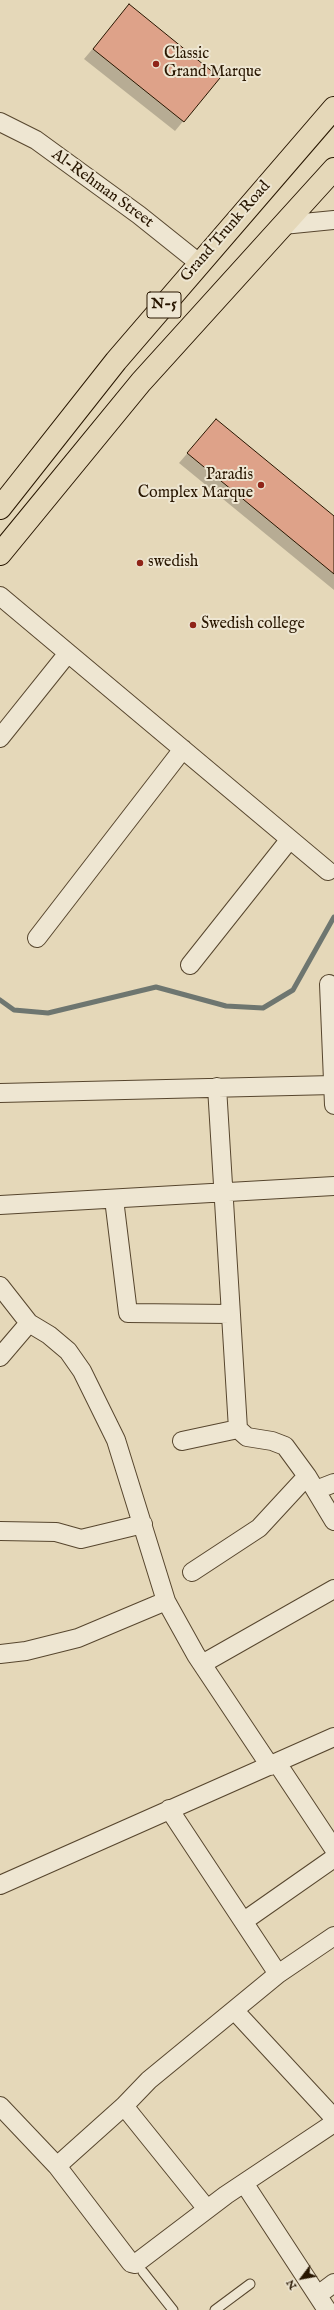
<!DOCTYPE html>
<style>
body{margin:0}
#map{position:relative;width:334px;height:2310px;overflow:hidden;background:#e5d8b9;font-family:"IM FELL English",serif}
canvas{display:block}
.north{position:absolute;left:282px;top:2258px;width:40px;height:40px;-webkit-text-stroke:3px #eee6d2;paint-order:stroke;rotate:238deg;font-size:11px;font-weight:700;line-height:16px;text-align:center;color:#281600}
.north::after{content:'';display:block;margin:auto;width:14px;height:18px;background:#281600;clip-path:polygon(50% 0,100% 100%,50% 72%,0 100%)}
</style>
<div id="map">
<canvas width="334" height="2310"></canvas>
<div class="north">N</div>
</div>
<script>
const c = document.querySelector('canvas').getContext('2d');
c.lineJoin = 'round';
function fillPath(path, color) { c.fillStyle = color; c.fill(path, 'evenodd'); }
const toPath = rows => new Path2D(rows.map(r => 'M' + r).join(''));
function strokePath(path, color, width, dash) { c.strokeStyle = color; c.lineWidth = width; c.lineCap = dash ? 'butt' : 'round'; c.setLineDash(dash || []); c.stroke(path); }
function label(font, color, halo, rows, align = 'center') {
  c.font = font + ' "IM FELL English",serif'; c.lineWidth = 4; c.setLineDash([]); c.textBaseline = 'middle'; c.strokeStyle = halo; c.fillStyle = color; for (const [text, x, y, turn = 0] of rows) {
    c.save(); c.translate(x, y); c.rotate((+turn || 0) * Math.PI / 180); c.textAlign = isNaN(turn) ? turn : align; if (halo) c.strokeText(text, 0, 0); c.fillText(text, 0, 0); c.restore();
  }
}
const shadow = toPath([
 [129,6,219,78,175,131,84,59],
 [216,420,334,518,334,590,179,463]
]);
const stream = toPath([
 [0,1000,14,1010,48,1013,156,987,226,1006,263,1008,293,990,334,917]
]);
const building = toPath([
 [129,4,220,78,184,122,93,49,129,4],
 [216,419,334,516,334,574,187,453,216,419]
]);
const service = toPath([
 [143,2272,173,2310],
 [215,2310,250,2284]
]);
const minor = toPath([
 [0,122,36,140,139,215,199,263],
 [283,225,334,220],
 [0,596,328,871],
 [0,738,68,653],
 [37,938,183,749],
 [190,965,290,839],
 [329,984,334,1105],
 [217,1087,238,1429,247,1437,272,1441,285,1446,307,1476,334,1521],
 [0,1093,333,1085],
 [114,1199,128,1313,231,1314],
 [0,1205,334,1186],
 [0,1286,29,1323,49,1335,68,1351,82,1371,116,1440,166,1601,196,1655,270,1766],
 [0,1357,29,1323],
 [182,1441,238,1429],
 [316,1490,334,1483],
 [0,1531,56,1532,81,1539,143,1524],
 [192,1572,259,1528,307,1476],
 [0,1654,26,1651,78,1638,166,1601],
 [202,1664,334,1589],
 [277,1763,334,1849],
 [169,1809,278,1974],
 [0,1885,334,1737],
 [244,1921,334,1858],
 [234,2010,334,2118],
 [0,2106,57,2166,131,2263,135,2264,226,2195,334,2123],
 [124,2106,207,2209],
 [57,2166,124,2106,149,2080,278,1974,334,1936],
 [244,2183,327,2310],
 [318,2295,334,2283]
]);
const trunk = toPath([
 [0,508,116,361,334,108],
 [0,554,141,382,334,169]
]);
const markers = [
 [156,64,4,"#8f2418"],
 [261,485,4,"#8f2418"],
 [140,563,4,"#8f2418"],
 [193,625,4,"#8f2418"]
];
const shields = [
 [164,305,34]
];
const shieldNames = [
 ["N-5",164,305]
];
const poiNames = [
 ["Classic",164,55],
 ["Grand Marque",164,73],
 ["Paradis",253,476,"right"],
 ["Complex Marque",253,494,"right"],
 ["swedish",148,563],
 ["Swedish college",201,625]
];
const streetNames = [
 ["Al-Rehman Street",102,189,36],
 ["Grand Trunk Road",226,232,-49]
];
fillPath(shadow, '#0003');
strokePath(stream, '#6e7670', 5);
fillPath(building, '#dea289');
strokePath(building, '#281600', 1);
strokePath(service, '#57462e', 11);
strokePath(minor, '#57462e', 20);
strokePath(trunk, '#281600', 24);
strokePath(service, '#eee6d2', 9);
strokePath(minor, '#eee6d2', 18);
strokePath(trunk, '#e5d8b9', 22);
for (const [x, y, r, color] of markers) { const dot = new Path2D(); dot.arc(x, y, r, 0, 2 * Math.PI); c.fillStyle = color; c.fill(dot); strokePath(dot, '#eee6d2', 1.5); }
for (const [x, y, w] of shields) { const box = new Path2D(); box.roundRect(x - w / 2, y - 13, w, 26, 3); c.fillStyle = '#eee6d2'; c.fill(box); strokePath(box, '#281600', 1); }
label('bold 15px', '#281600', null, shieldNames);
label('16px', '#281600', '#eee6d2', poiNames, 'left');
label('16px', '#281600', '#eee6d2', streetNames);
</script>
